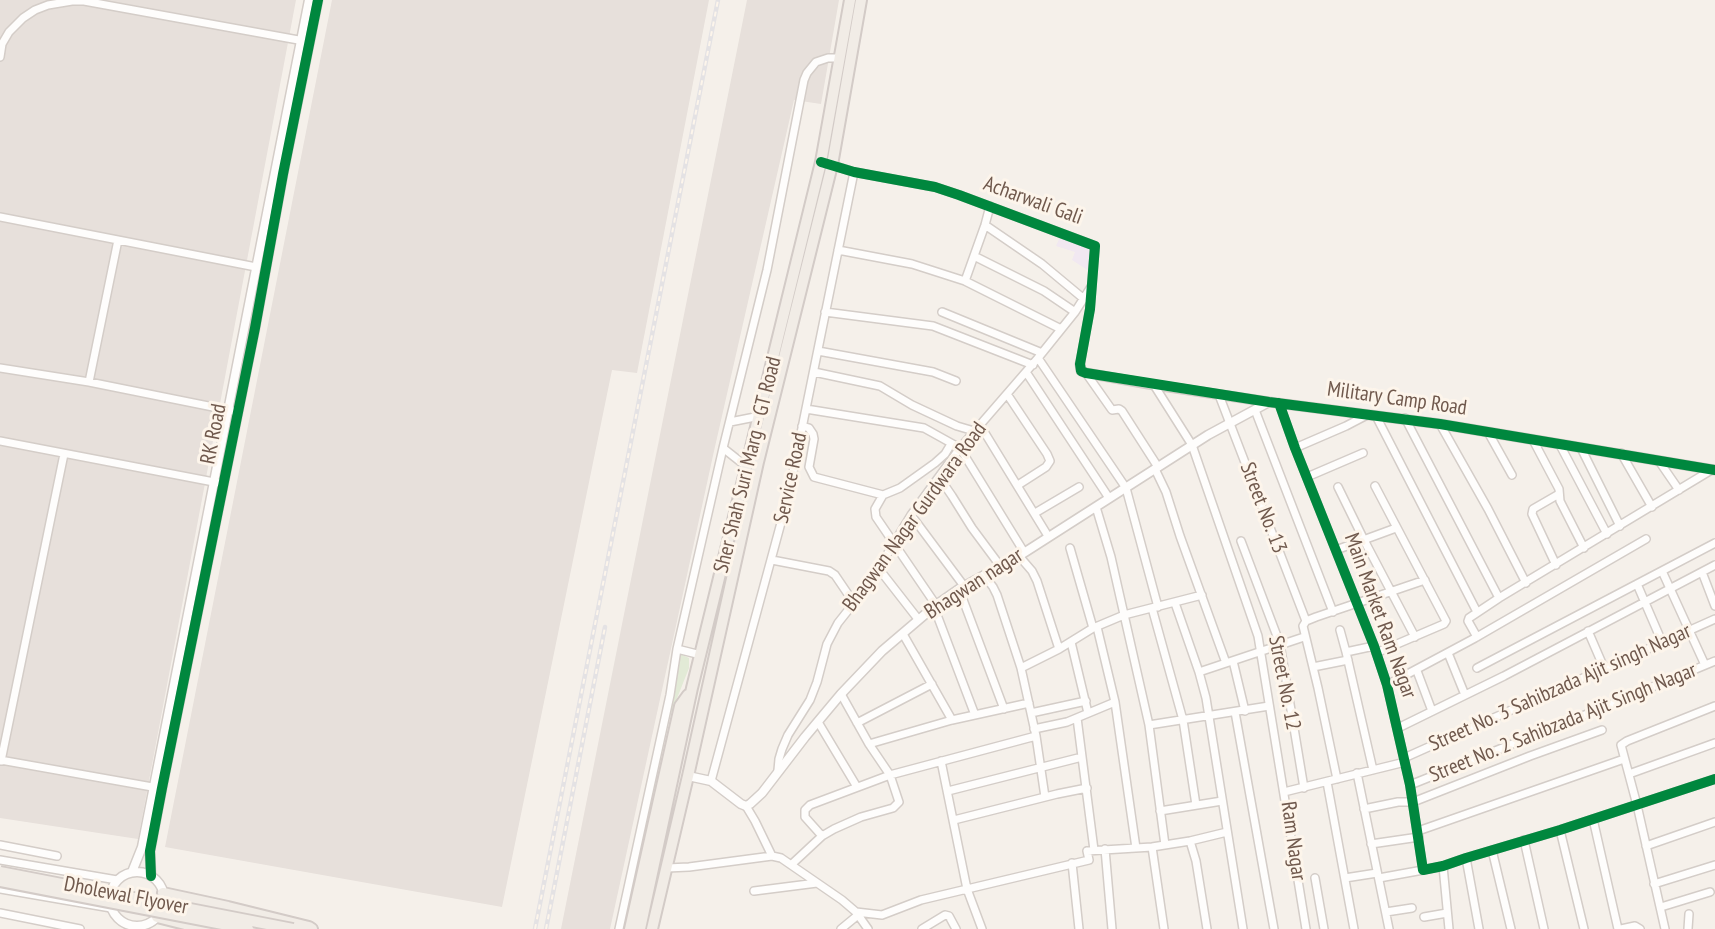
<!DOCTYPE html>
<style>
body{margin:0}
canvas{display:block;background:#f5f0ea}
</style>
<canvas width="1715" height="929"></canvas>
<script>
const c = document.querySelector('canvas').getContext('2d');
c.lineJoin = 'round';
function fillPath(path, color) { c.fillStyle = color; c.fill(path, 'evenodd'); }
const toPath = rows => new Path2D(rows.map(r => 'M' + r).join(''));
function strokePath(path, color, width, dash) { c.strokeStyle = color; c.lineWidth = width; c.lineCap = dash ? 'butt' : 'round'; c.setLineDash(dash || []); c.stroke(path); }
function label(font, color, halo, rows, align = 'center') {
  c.font = font + ' "PT Sans Narrow",sans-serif'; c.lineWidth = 6; c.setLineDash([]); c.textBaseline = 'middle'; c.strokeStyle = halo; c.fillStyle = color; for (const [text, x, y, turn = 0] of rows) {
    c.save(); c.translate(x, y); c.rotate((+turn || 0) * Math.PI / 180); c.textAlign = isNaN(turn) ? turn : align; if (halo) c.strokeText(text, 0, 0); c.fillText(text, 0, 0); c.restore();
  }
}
const industrial = toPath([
 [0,0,296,0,138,839,0,818],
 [332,0,709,0,637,373,612,370,502,907,165,847],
 [747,0,839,0,821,104,794,100,714,451,610,929,561,929]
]);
const education = toPath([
 [1060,237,1093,250,1089,271,1072,260,1075,252,1056,246]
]);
const green = toPath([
 [680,654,689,658,689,668,668,721,675,660]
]);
const minor = toPath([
 [0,57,2,44,9,32,23,18,35,10,48,5,72,1,84,1,304,41],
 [829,164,854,172,935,187,959,195,1095,246,1090,309,1080,364],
 [0,217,256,267],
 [985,225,1042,264,1084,299],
 [838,250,912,264,965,281,1061,329],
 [974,256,1044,291,1075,312],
 [965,281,985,225,990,206],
 [825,312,933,326,1033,365],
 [942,312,1042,353],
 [818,351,933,372,956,381],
 [1038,358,1126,488,1158,607],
 [0,368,89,382,238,412],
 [814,372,880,386,912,405,957,426,974,431],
 [1026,372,1109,498],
 [1086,373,1112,410,1119,409,1122,411,1158,467],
 [89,382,118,240],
 [1154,385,1192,445,1258,636,1306,929],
 [1007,394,1047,454,1050,461,1046,467,1018,485],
 [1219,395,1306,621],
 [1279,403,1295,448,1374,646,1387,685,1410,785,1423,870,1443,866,1466,858,1560,830,1715,779],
 [806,409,924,428,960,448,1024,552],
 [1255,410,1333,612],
 [1376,416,1477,612],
 [1405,418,1499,598],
 [730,422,760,416],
 [1440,424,1488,509,1526,583],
 [980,425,1048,536],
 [802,426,809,428,813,434,814,439,809,467,814,477,883,495,900,488,935,463,945,454,951,444],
 [1488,432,1512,475],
 [1533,440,1559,489,1560,501,1584,548],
 [0,441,219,483],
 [1560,445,1607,534],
 [723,448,767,270,804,80,807,73,816,62,828,58,839,58],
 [1295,448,1346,426,1367,415],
 [1581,448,1620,526],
 [1621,453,1652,507],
 [1659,461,1679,490],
 [1155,469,1166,492,1180,536,1226,663],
 [939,477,952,496,972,528,1001,567],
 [1307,477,1363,453],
 [1375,486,1446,621,1444,624,1376,653],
 [1338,487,1364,540,1415,637],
 [883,495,875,509,876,517,936,605],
 [1096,507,1111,557,1149,725,1165,845],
 [1035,513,1079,487],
 [911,515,964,586],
 [1241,541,1280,644,1304,788],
 [1070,548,1093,628],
 [1336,550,1396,528],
 [1019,556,1032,571,1037,581,1059,649],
 [772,560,829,571,835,575,854,603],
 [1556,565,1532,514,1533,509,1559,494],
 [879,569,918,619],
 [1662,571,1705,665],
 [1702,572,1715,606],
 [984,575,993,587,997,595,1021,668,1036,736,1045,797],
 [1637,584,1662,642],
 [959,589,1004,709],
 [1175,603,1199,672,1206,698,1243,929],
 [934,607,975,715],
 [1152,608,1183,720,1196,805],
 [1097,627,1115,702,1136,848],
 [1340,630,1346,652,1373,770],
 [1588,631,1604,668],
 [903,634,952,720],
 [1477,637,1468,621,1469,618,1499,598,1713,469],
 [1071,642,1088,713],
 [1346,652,1374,646],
 [1448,653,1465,695],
 [701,655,677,649,723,448,747,467],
 [1233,661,1245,711],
 [1313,667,1348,660],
 [1021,668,1059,649,1093,628,1124,615,1202,595],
 [1477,668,1715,543],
 [1417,671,1432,711],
 [1199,672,1304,637],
 [1387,685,1475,638,1646,539],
 [1235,712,1274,929],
 [1031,713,1086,701],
 [1077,718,1094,850],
 [818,722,857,787],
 [857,723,932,684],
 [1149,725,1269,706],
 [1398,728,1504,676,1715,565],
 [1034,729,1067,722,1115,702],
 [869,744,952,720,1029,703],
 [1404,758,1715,619],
 [0,760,158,788],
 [1,761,64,454],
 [941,761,967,889,982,929],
 [778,770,779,759,782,749,788,735,810,700,817,682,827,644,838,623,869,584,911,515,960,448,1038,358,1075,312,1091,287],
 [1357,773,1389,929],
 [1629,774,1715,743],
 [1337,779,1318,688,1303,626,1306,621,1316,617,1425,580],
 [711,781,788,497,854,172],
 [1327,782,1354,929],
 [1410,785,1580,717,1715,661],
 [948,791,1082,757],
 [1284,792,1405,762],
 [746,806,755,821,772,856],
 [1364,809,1398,802,1413,802,1530,756,1602,730],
 [1160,811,1222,801],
 [1593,819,1618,929],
 [954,820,1057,794,1087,788],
 [1560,830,1584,929],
 [1418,831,1624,759],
 [822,836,805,817,805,810,810,805,890,775,1036,736],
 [1524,840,1544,929],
 [1190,841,1196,861,1207,929],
 [1371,844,1419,837],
 [0,845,57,856],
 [1646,846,1715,822],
 [1152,847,1164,929],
 [1105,849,1112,929],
 [1492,850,1511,929],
 [1466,858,1479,929],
 [0,860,117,880],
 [1072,863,1079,929],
 [792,864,822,836,834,829,861,817,893,808,899,802,890,775,869,744,841,694],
 [1443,866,1449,929],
 [667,868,689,867,772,856,781,858,842,900,856,912,868,929],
 [1315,878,1324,929],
 [1345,878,1377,873],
 [1379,878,1423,870],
 [1654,884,1715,865],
 [0,889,111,908],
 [754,891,817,883],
 [1661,907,1710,892],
 [856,912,882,915,921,900,1089,860,1087,851,1152,847,1190,841,1227,832],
 [1386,912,1412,908],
 [0,913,80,929],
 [1424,917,1447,913],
 [619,929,670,695,677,649],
 [841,929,858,915],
 [922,929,945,915,949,916,956,929],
 [1621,929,1635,926,1640,929],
 [1665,929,1637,805,1621,745,1627,741,1715,706],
 [1688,929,1689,914]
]);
const tertiary = toPath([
 [1080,364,1081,371,1086,373,1148,384,1269,402,1440,424,1715,470],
 [688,776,711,781,741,804,746,806,750,804,762,793,805,737,841,694,882,651,936,605,959,589,1019,556,1208,435,1269,402],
 '110 899a27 27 0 1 1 54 0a27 27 0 1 1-54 0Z',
 [132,872,142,847,309,0],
 [151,876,150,851,162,788,255,328,283,174,318,0]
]);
const primary = toPath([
 [163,893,228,907,309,927,312,929],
 [157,917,185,924,211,929],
 [630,929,680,706,688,695],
 [640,929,692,688,821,162,850,0],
 [652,929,688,776,758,462,832,165,861,0]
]);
const rail = toPath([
 [535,929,718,0],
 [546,929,605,627]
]);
const primaryBridge = toPath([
 [0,872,293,929],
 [0,881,248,929]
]);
const cycleway = toPath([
 [821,162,854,172,935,187,959,195,1095,246,1090,309,1080,364,1081,371,1086,373,1269,402,1440,424,1715,470],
 [1279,403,1295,448,1374,646,1387,685,1410,785,1423,870,1443,866,1466,858,1560,830,1715,779],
 [151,876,150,851,162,788,255,328,283,174,318,0]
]);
const streetNames = [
 ["Acharwali Gali",1033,201,20],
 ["Military Camp Road",1397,399,8],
 ["RK Road",214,434,-79],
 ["Sher Shah Suri Marg - GT Road",748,465,-76],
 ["Service Road",791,478,-78],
 ["Street No. 13",1263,508,69],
 ["Bhagwan Nagar Gurdwara Road",915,517,-54],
 ["Bhagwan nagar",974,584,-33],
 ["Main Market Ram Nagar",1380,616,70],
 ["Street No. 12",1284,683,79],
 ["Street No. 3 Sahibzada Ajit singh Nagar",1560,688,-24],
 ["Street No. 2 Sahibzada Ajit Singh Nagar",1563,723,-22],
 ["Ram Nagar",1293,841,82],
 ["Dholewal Flyover",126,896,11]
];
fillPath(industrial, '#e7e0db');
fillPath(education, '#f1e8f1');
fillPath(green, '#e2ead6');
strokePath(minor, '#d4cdc8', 10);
strokePath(tertiary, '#d4cdc8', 11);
strokePath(primary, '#d3cbc7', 14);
strokePath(minor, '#fefdfc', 7);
strokePath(tertiary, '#fefdfc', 8);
strokePath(primary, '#f1ece6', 10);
strokePath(rail, '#e4e2e4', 4.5);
strokePath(rail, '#fdf5eb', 2, [5]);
strokePath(primaryBridge, '#d3cbc7', 14, []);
strokePath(primaryBridge, '#f1ece6', 10);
strokePath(cycleway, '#00873e', 10);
label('21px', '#70594d', '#fdf5eb', streetNames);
</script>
